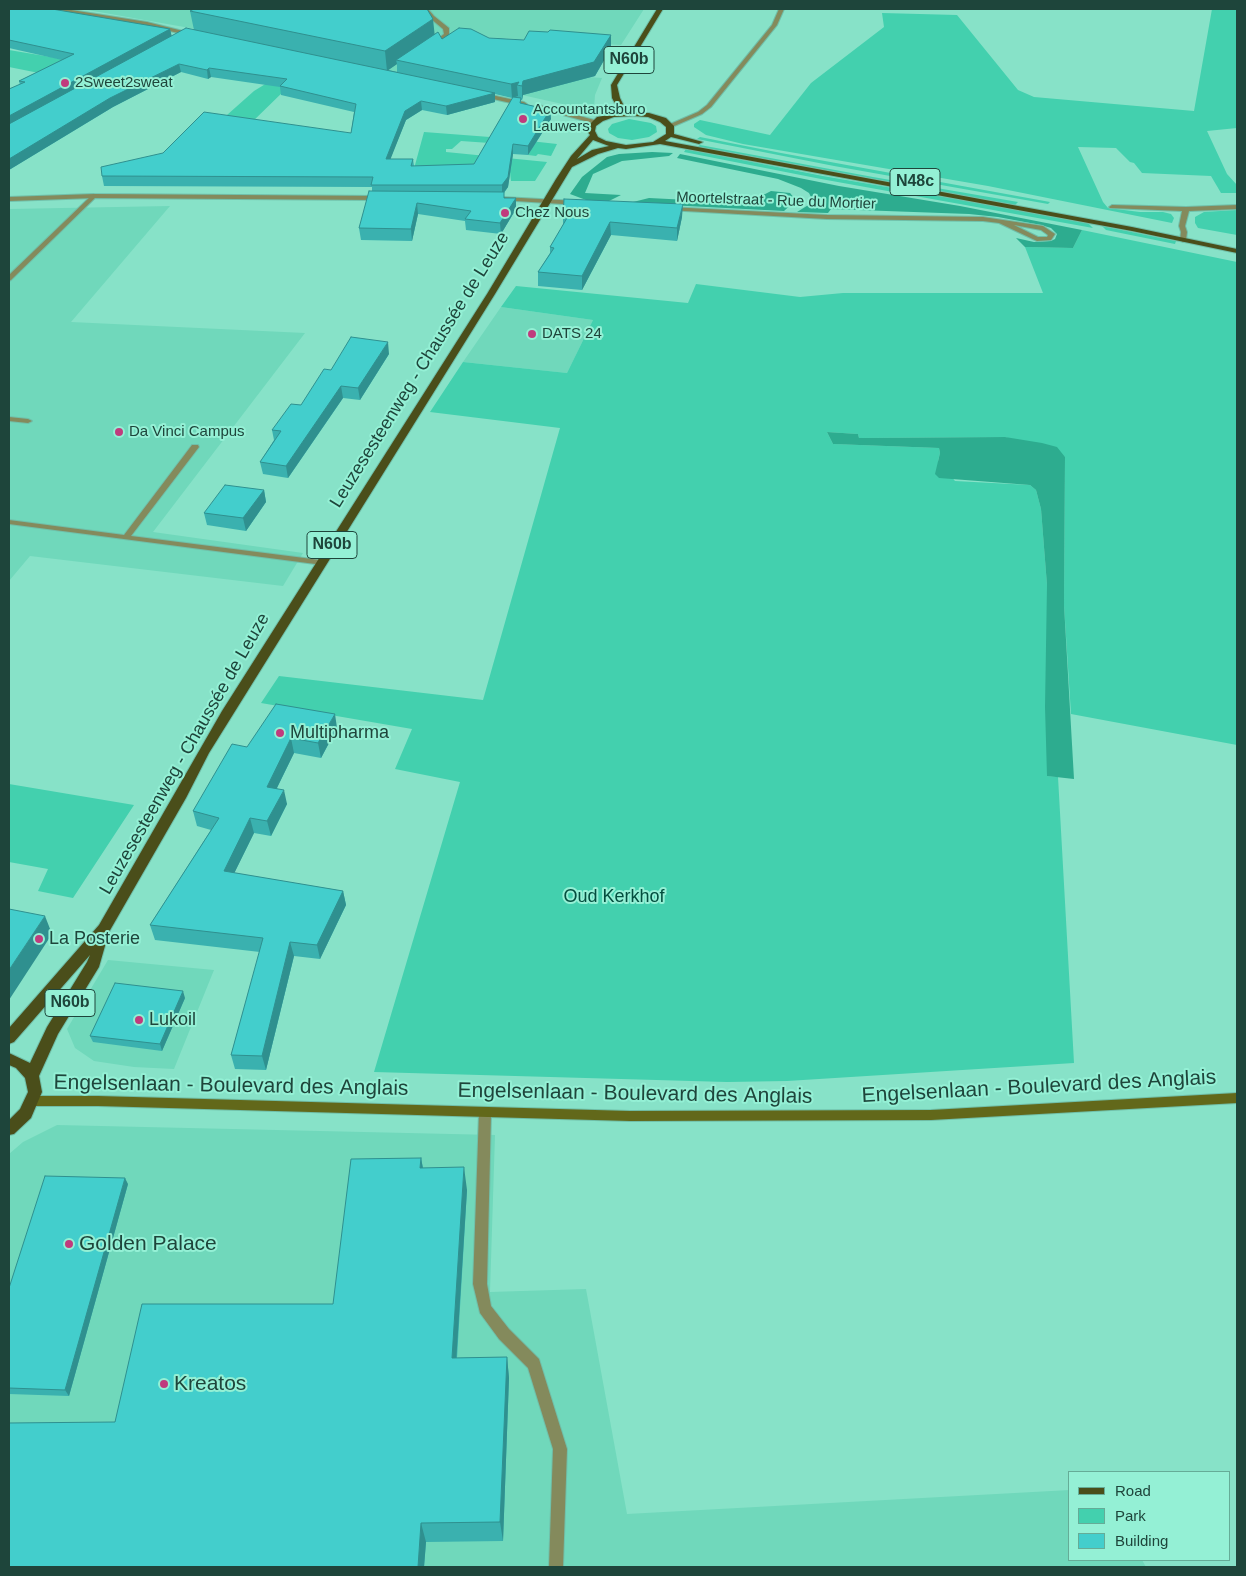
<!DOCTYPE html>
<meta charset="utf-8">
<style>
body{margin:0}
#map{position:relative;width:1246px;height:1576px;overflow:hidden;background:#87e2c8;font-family:Helvetica,sans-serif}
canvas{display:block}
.frame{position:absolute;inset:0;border:10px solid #1e453b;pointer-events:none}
.legend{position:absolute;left:1068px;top:1471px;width:162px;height:90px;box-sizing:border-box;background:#94f0d5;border:1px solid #65ac97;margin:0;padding:6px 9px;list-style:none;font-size:15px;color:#1e453b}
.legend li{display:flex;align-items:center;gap:10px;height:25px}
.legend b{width:25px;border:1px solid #65ac97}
</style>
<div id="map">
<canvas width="1246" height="1576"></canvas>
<div class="frame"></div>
<ul class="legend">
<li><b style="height:6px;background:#4a4e1a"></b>Road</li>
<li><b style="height:14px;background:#43d0ae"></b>Park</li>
<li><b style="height:14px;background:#43cecc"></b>Building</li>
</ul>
</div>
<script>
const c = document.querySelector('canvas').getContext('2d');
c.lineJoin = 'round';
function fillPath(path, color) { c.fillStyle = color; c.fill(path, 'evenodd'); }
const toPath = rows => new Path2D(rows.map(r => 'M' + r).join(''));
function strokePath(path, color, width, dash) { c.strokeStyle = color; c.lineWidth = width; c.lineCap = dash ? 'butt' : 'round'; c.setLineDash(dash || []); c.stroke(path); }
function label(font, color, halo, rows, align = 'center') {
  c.font = font + ' Helvetica,sans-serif'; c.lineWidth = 4; c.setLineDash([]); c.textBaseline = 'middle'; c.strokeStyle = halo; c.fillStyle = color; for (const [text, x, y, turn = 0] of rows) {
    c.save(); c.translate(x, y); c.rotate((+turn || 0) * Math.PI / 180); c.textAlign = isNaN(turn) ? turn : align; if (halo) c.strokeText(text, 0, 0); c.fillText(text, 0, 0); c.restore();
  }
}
const built = toPath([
 [82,9,644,9,621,45,482,37,547,74,602,78,595,95,594,108,589,110,406,69,398,74,224,34],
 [170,206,71,322,305,333,153,532,303,553,283,586,30,556,9,581,9,209],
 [501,307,593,320,567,373,463,362],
 [108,960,214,970,174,1069,134,1067,94,1061,75,1048,67,1029],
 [57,1125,495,1135,490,1292,586,1289,627,1514,1070,1490,1070,1560,1142,1560,1146,1567,9,1567,9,1154,23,1142]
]);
const green = toPath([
 [1212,9,1237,9,1237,128,1207,131,1227,174,1237,185,1237,193,1221,193,1211,176,1142,173,1134,163,1130,162,1116,148,1078,147,1103,202,1108,208,1140,212,1163,212,1171,214,1174,218,1172,223,988,186,743,144,706,135,694,127,694,124,700,120,770,135,811,83,884,27,882,13,957,15,1018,90,1034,97,1194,111],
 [9,50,51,57,107,68,84,82,9,67],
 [267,83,288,87,248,126,218,123,254,91],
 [629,119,651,123,656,126,657,132,649,137,632,140,618,138,609,133,608,129,612,124],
 [424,132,503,138,557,144,551,156,538,154,536,156,528,155,533,146,461,141,452,149,446,149,446,152,547,162,535,181,511,181,510,172,409,187],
 [700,137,781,153,1050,202,1048,204,834,166,697,139],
 [700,145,873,177,1018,202,1015,205,797,167,697,147],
 [686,149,823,176,1026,211,1088,223,1093,228,821,179,684,152],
 [1237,210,1237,235,1198,228,1195,223,1195,217,1204,212],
 [1102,226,1176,241,1175,244,1106,230],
 [1082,230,1237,262,1237,745,1071,714,1064,605,1065,457,1005,437,859,438,858,434,827,432,833,444,939,448,940,453,938,461,955,481,1030,485,1036,490,1041,509,1047,585,1047,776,1058,777,1074,1063,787,1081,727,1082,374,1072,460,782,395,769,412,729,261,703,279,676,483,700,560,428,430,412,463,362,567,373,593,320,501,307,516,286,688,303,696,284,800,297,843,293,1043,293,1025,247,1073,248],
 [9,784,134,805,73,898,38,891,48,869,9,862]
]);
const forest = toPath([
 [652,152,673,153,669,156,622,161,593,174,585,193,621,195,607,202,586,200,570,194,582,177,607,157,619,154],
 [680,154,839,186,960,206,1082,230,1073,248,1025,247,1016,238,1034,242,1051,241,1055,239,1057,234,1051,228,1041,225,998,217,969,214,831,209,828,213,797,212,810,204,812,199,809,193,801,188,778,179,677,158],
 [771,191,790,193,796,200,784,211,629,203,649,198,748,203],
 [827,432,858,434,859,438,1005,437,1042,443,1057,447,1065,457,1064,605,1074,779,1047,776,1045,707,1047,585,1041,509,1036,490,1030,485,939,478,935,474,940,453,939,448,833,444]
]);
const service = toPath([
 [424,9,428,9,434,16,449,28,449,36,435,46,430,45,444,34,443,29,430,18,424,9],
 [92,195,97,196,11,280,9,281,9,275,92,195],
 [9,417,28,419,32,421,28,423,9,421,9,417],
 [192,445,198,445,199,447,131,536,320,560,323,561,324,563,323,565,9,524,9,520,124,535,192,445],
 [485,1108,489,1109,491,1113,487,1284,491,1306,509,1329,539,1359,567,1449,563,1567,549,1567,553,1449,528,1368,499,1339,480,1313,473,1284,479,1113,481,1109,485,1108]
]);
const minor = toPath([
 [779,9,784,9,777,25,711,107,702,114,672,127,668,127,668,125,698,112,707,105,772,25,779,9],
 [94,194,380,196,383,198,380,200,94,198,9,201,9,197,94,194],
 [502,197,578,201,581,203,578,205,500,200,499,199,502,197],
 [1112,205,1186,207,1237,205,1237,209,1189,211,1185,226,1187,232,1186,240,1183,242,1180,240,1181,232,1179,226,1182,211,1110,208,1109,207,1112,205],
 [669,207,827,215,983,217,1043,226,1055,234,1051,240,1037,241,999,223,983,221,827,219,667,210,666,209,669,207],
 [1014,225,1041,230,1048,235,1047,237,1038,237,1014,225]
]);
const tertiary = toPath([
 [55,9,65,9,147,22,195,34,192,36,147,26,57,11,55,9],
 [482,93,524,102,527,104,524,106,480,96,479,95,482,93],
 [539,105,598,121,599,122,596,124,537,108,536,107,539,105]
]);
const secondary = toPath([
 [1237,1093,1237,1103,931,1120,630,1121,98,1106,33,1106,29,1105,27,1101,29,1097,33,1096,98,1096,630,1111,931,1110,1237,1093]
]);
const primary = toPath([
 [657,9,663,9,617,85,620,98,627,112,649,113,666,118,674,126,674,134,703,142,699,144,671,137,665,141,1132,227,1237,249,1237,253,1132,231,660,144,626,149,618,148,598,154,572,167,495,294,209,753,186,798,109,932,99,967,58,1034,39,1076,42,1092,31,1118,14,1134,9,1135,9,1120,20,1109,28,1092,25,1078,16,1068,9,1065,9,1053,30,1063,47,1027,87,962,90,955,14,1042,9,1044,9,1028,99,925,222,711,487,294,556,179,571,156,590,135,587,131,589,125,597,117,620,113,612,98,611,85,657,9],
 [633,116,648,117,660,122,666,127,666,134,653,142,626,145,606,141,598,137,595,131,596,126,603,121,614,117,633,116],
 [593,140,609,146,592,150,577,159,593,140]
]);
const wall = toPath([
 [9,9,170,29,171,36,194,30,190,11,435,34,442,39,489,38,524,40,611,35,611,48,595,76,523,95,522,100,521,100,521,103,550,110,551,119,528,155,513,154,508,187,504,193,504,198,516,198,516,209,501,234,466,230,465,221,418,214,412,241,361,240,359,228,372,191,372,187,104,186,102,176,351,133,354,112,281,95,280,87,211,77,208,79,181,72,113,107,9,170,9,89,20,85,19,81,62,60,9,48],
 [397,64,397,72,388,70],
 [495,94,512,98,513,97,474,164,414,166,413,159,390,159,406,120,422,110,447,115,495,102],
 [563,217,682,217,677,241,611,235,582,290,538,286,538,272,550,253,550,247,563,225],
 [389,354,360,400,343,398,288,478,263,474,260,462,274,440,272,430,301,405,331,370],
 [264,490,266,502,246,531,207,525,204,513],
 [337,728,321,758,294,753,277,788,287,804,271,836,254,833,234,873,343,891,346,905,320,959,294,956,266,1070,235,1069,231,1055,260,952,155,940,150,925,211,830,197,826,193,811,247,747],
 [185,998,162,1051,93,1042,90,1036],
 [421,1158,423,1168,467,1190,457,1358,507,1357,509,1378,503,1541,426,1542,424,1567,9,1567,115,1422,333,1304],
 [128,1184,69,1396,9,1394,9,1288]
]);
const shadedWall = toPath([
 [433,19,435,38,396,60,397,64,387,71,385,51],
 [170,29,172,37,9,127,9,116],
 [611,35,611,48,595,76,523,95,522,100,522,86,523,81],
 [179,64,181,72,113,107,9,170,9,159,110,98],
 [209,68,211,77,208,79,207,70],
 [519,82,517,85,518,96,512,98,511,84],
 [495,93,495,102,447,115,446,106],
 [421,101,422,110,406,120,387,168,386,159,405,111],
 [550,110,551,119,528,155,528,146],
 [513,144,513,154,508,187,502,195,502,185],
 [516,198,516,209,501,234,500,223],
 [417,203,418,214,412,241,411,229],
 [683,204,682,217,677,241,677,228],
 [610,222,611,235,582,290,582,276],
 [388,342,389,354,360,400,358,388],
 [341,386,343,398,288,478,286,466],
 [264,490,266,502,246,531,243,518],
 [335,714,337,728,321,758,318,743],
 [291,738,294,753,270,802,267,787],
 [284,790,287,804,271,836,267,821],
 [250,818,254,833,228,886,224,871],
 [343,891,346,905,320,959,317,945],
 [45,916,52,934,9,1000,9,970],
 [290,942,294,956,266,1070,262,1056],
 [183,991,185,998,162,1051,160,1044],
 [421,1158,425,1180,420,1168],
 [464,1167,467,1190,455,1379,452,1358],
 [125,1178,128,1184,69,1396,65,1390],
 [507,1357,509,1378,503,1541,500,1522],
 [421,1523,426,1542,424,1567,418,1567]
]);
const building = toPath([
 [9,9,52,9,170,29,9,116,9,89,25,82,19,81,74,54,9,40,9,9],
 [194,9,427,9,433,19,385,51,190,11,194,9],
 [186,28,495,93,446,106,421,101,405,111,386,159,413,159,411,166,474,164,513,97,521,98,520,103,550,110,528,146,513,144,508,177,502,185,371,185,373,177,102,176,101,167,163,153,204,112,351,133,356,104,280,86,287,79,209,68,207,70,179,64,110,98,9,159,9,124,186,28],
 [459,28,471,29,489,38,524,40,529,31,548,32,550,30,611,35,594,62,523,81,522,86,517,85,519,82,511,84,396,60,438,32,442,39,459,28],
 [369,191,504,192,504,198,516,198,500,223,465,219,471,211,417,203,411,229,359,228,369,191],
 [564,199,683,204,677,228,610,222,582,276,538,272,554,248,550,247,567,218,563,217,564,199],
 [351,337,388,342,358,388,341,386,286,466,260,462,281,431,272,430,291,404,301,405,324,369,331,370,351,337],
 [225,485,264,490,243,518,204,513,225,485],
 [276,704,335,714,318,743,291,738,267,787,284,790,267,821,250,818,224,871,343,891,317,945,290,942,262,1056,231,1055,263,938,150,925,219,818,193,811,232,744,247,747,276,704],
 [9,909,45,916,9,970,9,909],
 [115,983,183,991,160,1044,90,1036,115,983],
 [421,1158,420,1168,464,1167,452,1358,507,1357,500,1522,421,1523,418,1567,9,1567,9,1423,115,1422,142,1304,333,1304,351,1159,421,1158],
 [45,1176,125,1178,65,1390,9,1388,9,1288,45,1176]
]);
const markers = [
 [65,83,5,"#c03b7d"],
 [523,119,5,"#c03b7d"],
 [505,213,5,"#c03b7d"],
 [532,334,5,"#c03b7d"],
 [119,432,5,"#c03b7d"],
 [280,733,5,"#c03b7d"],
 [39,939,5,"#c03b7d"],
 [139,1020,5,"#c03b7d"],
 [69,1244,5,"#c03b7d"],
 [164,1384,5,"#c03b7d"]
];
const farPoinames = [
 ["2Sweet2sweat",75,83],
 ["Accountantsburo",533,110],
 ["Lauwers",533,127],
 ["Chez Nous",515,213],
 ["DATS 24",542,334],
 ["Da Vinci Campus",129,432]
];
const farStreetnames = [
 ["Moortelstraat - Rue du Mortier",776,201,2]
];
const shields = [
 [629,60,50],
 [915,182,50],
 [332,545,50],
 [70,1003,50]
];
const shieldNames = [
 ["N60b",629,60],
 ["N48c",915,182],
 ["N60b",332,545],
 ["N60b",70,1003]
];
const streetNames = [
 ["Leuzesesteenweg - Chaussée de Leuze",420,370,-58],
 ["Leuzesesteenweg - Chaussée de Leuze",185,754,-60]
];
const poiNames = [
 ["Multipharma",290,733],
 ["La Posterie",49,939],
 ["Lukoil",149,1020]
];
const parkNames = [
 ["Oud Kerkhof",614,897]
];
const nearStreetnames = [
 ["Engelsenlaan - Boulevard des Anglais",231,1086,1],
 ["Engelsenlaan - Boulevard des Anglais",1039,1087,-3],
 ["Engelsenlaan - Boulevard des Anglais",635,1094,1]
];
const nearPoinames = [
 ["Golden Palace",79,1244],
 ["Kreatos",174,1384]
];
fillPath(built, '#70d8bb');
fillPath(green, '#43d0ae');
fillPath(forest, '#2dac8f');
strokePath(service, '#70bfa9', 2);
strokePath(minor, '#70bfa9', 2);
strokePath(tertiary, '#70bfa9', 2);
strokePath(secondary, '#70bfa9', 2);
strokePath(primary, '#70bfa9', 2);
fillPath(service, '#848a5c');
fillPath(minor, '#848a5c');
fillPath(tertiary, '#848a5c');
fillPath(secondary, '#62681a');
fillPath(primary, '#4a4e1a');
fillPath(wall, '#3ab1af');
fillPath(shadedWall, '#2f908f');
fillPath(building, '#43cecc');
strokePath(building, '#2f908f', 1);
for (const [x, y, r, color] of markers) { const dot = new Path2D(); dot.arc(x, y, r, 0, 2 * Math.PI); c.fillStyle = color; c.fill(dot); strokePath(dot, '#94f0d5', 2); }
label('15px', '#1e453b', '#94f0d5', farPoinames, 'left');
label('15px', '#1e453b', '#94f0d5', farStreetnames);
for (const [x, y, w] of shields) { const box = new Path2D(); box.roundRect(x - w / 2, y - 13.5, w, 27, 4); c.fillStyle = '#94f0d5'; c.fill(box); strokePath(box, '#1e453b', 1); }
label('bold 16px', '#1e453b', null, shieldNames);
label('18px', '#1e453b', '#94f0d5', streetNames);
label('18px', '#1e453b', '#94f0d5', poiNames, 'left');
label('18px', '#034d3e', '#94f0d5', parkNames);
label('21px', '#1e453b', '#94f0d5', nearStreetnames);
label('21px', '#1e453b', '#94f0d5', nearPoinames, 'left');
</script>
